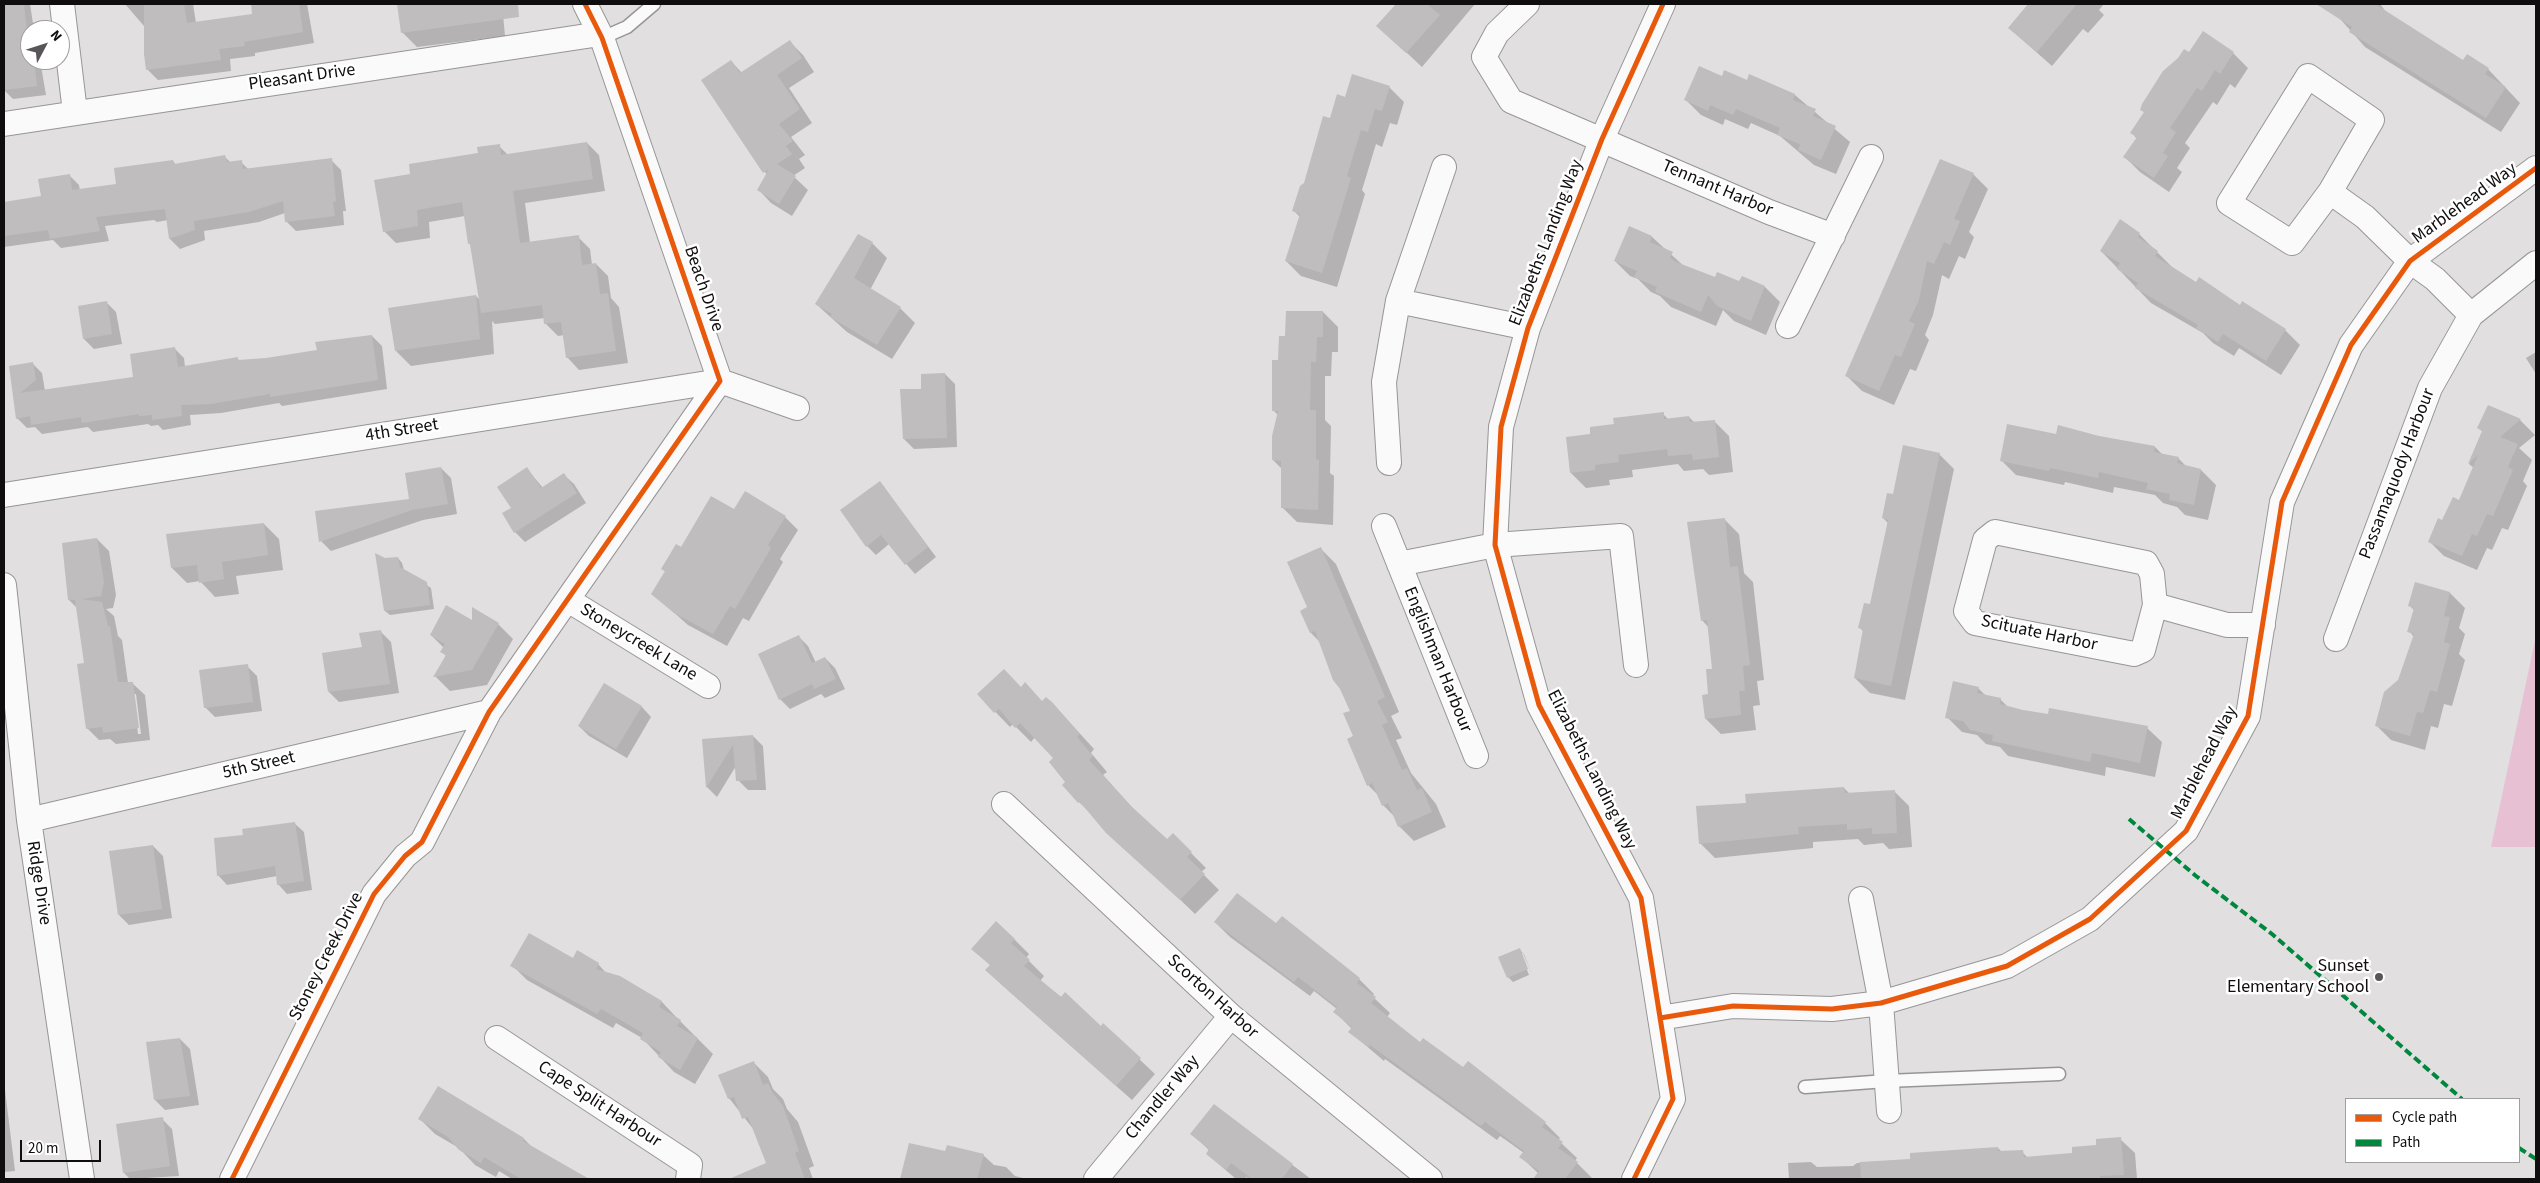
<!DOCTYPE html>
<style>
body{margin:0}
#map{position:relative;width:2540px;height:1183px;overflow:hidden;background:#e1dfe0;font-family:"Source Sans 3",sans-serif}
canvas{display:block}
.frame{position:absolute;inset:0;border:5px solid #0f0d0e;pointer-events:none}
.legend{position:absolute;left:2345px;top:1098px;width:175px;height:65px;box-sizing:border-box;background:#fff;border:1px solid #9f9e9f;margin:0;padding:6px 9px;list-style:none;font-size:15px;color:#0f0d0e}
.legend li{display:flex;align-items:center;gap:10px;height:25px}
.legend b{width:25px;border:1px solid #9f9e9f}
.north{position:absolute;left:20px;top:20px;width:50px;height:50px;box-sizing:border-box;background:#fff;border:1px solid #9f9e9f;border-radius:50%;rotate:50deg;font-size:14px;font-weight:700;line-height:20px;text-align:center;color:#0f0d0e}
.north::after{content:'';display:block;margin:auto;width:18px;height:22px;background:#585658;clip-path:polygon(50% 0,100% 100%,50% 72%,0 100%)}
.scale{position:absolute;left:20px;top:1140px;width:81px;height:22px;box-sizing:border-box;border:2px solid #0f0d0e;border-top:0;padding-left:6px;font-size:15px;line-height:18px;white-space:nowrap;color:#0f0d0e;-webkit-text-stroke:4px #fff;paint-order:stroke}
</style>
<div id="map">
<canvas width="2540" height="1183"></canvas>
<div class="frame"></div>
<ul class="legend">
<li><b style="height:6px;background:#e8590c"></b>Cycle path</li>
<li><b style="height:6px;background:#00873e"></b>Path</li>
</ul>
<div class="north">N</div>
<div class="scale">20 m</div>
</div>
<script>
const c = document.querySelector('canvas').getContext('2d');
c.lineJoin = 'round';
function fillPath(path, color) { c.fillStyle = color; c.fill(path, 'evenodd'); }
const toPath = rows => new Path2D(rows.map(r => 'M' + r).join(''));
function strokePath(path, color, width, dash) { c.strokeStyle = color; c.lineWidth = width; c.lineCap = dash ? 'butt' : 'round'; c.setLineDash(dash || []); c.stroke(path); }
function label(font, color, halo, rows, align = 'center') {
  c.font = font + ' "Source Sans 3",sans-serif'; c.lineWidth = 5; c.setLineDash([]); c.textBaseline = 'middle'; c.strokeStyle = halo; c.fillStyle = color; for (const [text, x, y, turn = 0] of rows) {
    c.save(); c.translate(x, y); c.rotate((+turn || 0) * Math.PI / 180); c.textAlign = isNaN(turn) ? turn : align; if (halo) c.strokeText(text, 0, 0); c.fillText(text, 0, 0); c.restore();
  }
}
const green = toPath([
 [2536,636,2536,847,2491,847]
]);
const shadow = toPath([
 [4,4,30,4,34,30,30,30,30,60,40,60,46,95,13,99,4,90],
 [125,4,193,4,196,23,254,15,252,4,307,4,314,43,255,53,255,56,230,59,231,71,158,80,147,69,144,26],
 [398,4,502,4,505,36,417,47,402,32],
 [1398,4,1475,4,1422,67,1378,26],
 [2030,4,2104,4,2099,10,2104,15,2088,33,2083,29,2052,66,2009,28],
 [2321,4,2380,4,2386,12,2463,61,2488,69,2520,103,2501,132,2365,47,2334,12],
 [790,42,803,55,814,72,789,88,812,123,791,137,805,155,799,159,805,168,793,176,808,190,792,216,771,203,758,189,767,175,703,80,731,61,742,73],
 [2233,53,2248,68,2235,88,2230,84,2217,105,2213,102,2185,143,2190,148,2177,168,2182,172,2169,192,2140,172,2125,157,2137,139,2132,133,2145,113,2141,109,2189,54],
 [1750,75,1795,95,1850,142,1836,174,1814,165,1780,136,1751,123,1748,129,1725,119,1723,125,1701,115,1686,100,1722,78,1748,81],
 [1389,87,1404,102,1397,125,1390,123,1382,147,1376,144,1362,190,1365,194,1337,287,1301,276,1286,261,1300,217,1294,211,1331,119,1346,98],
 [587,143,599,155,605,191,525,203,530,243,578,237,590,249,592,265,596,264,608,276,611,298,619,307,628,363,579,370,567,357,564,335,558,336,546,324,545,318,495,324,492,321,494,354,411,366,396,351,476,296,481,301,465,216,429,222,430,238,396,243,384,231,412,175,499,146,508,155],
 [225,157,231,163,241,162,249,170,331,160,341,170,346,211,343,211,344,225,296,231,286,221,285,213,259,222,204,231,205,240,180,249,170,239,168,220,157,222,154,220,105,226,109,241,61,248,53,240,4,247,4,203,42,197,69,175,79,185,80,191,118,185,173,161,176,165],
 [1973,174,1988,189,1969,232,1974,237,1965,259,1959,256,1949,279,1942,275,1933,315,1925,335,1929,340,1916,371,1910,369,1894,405,1862,391,1847,376],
 [1630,228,1652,237,1686,268,1715,279,1740,283,1743,278,1765,287,1780,302,1766,335,1734,321,1723,310,1716,326,1671,307,1660,296,1651,292,1638,279,1630,276,1615,261],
 [2139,234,2172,267,2197,284,2285,330,2300,345,2281,375,2239,348,2234,356,2213,343,2203,333,2151,303,2101,251],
 [858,235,872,243,887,258,870,290,900,308,915,323,892,359,847,332,816,304],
 [106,302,116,312,122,344,94,349,84,339,79,307],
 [1323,312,1338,327,1338,352,1332,352,1331,376,1325,376,1325,420,1331,426,1330,473,1334,476,1333,525,1297,522,1282,507,1282,469,1273,460,1278,415,1273,410,1280,362,1287,337],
 [372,336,382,346,387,389,282,406,279,403,221,413,190,415,191,425,163,430,158,425,151,426,148,424,93,432,88,427,42,434,35,427,27,428,17,418,10,367,32,363,42,373,45,391,135,378,174,348,184,358,185,367,237,358,240,361,266,360,318,351],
 [2536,352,2536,374,2526,358],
 [945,374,955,384,957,447,914,449,904,439,923,390],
 [2488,407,2520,420,2535,435,2519,448,2532,460,2523,481,2527,486,2508,530,2502,528,2492,550,2487,548,2477,570,2444,556,2429,541,2460,502,2474,468,2469,464,2483,432,2479,428],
 [1663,414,1669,420,1689,417,1695,423,1714,421,1729,436,1733,472,1709,475,1703,469,1684,471,1678,464,1632,470,1633,477,1609,480,1610,485,1586,488,1571,473,1592,435,1616,425],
 [2057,435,2099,437,2155,447,2162,454,2178,458,2187,467,2201,470,2216,485,2208,520,2185,515,2177,507,2163,503,2155,495,2114,487,2113,493,2065,482,2064,485,2016,475,2001,460],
 [1939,454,1954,469,1905,700,1870,693,1855,678,1864,632,1860,628,1871,605,1888,523,1883,518,1894,495],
 [441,468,451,478,457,514,423,520,331,551,321,541,411,500],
 [527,469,543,488,564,475,574,484,586,503,525,542,515,532,512,508],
 [880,482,936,557,915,574,889,544,876,555,867,546],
 [746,492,785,517,798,530,780,559,783,562,749,621,743,618,727,646,688,625,653,594,666,572,662,569,682,549,734,511],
 [1724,519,1739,534,1744,573,1753,582,1764,680,1757,681,1760,705,1753,706,1756,730,1721,734,1706,719,1714,670,1709,628,1702,620],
 [264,524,279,539,283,570,236,576,239,594,215,597,200,581,187,583,172,568,167,535],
 [97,539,109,551,116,595,113,608,106,609,114,616,118,636,122,640,128,683,132,683,145,695,150,740,116,744,110,739,99,740,87,728,86,664,77,608,69,600],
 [133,694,136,694,141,734,138,734],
 [1321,549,1336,564,1399,712,1391,716,1402,738,1396,740,1411,773,1436,804,1446,827,1414,841,1399,826,1396,818,1383,805,1379,796,1368,785,1355,737,1351,712,1320,642,1311,633,1302,611,1308,608],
 [398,558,402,563,404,570,431,588,434,609,390,615,385,611,385,560],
 [2416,584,2450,593,2465,608,2459,628,2465,634,2459,654,2465,660,2452,706,2444,704,2438,728,2431,726,2425,750,2391,740,2376,725,2399,681,2414,637,2409,631,2414,610,2410,606],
 [474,623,498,624,513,639,487,685,450,691,435,676,446,656,442,652,444,648,431,635],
 [381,632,391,642,399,693,339,702,329,692,363,648],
 [798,636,808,646,816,663,825,658,835,668,845,689,825,698,821,694,790,709,780,699],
 [247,666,257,676,262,711,215,717,205,707],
 [604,685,642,707,651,717,627,758,589,736,579,726],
 [1021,688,1043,702,1051,702,1094,749,1091,753,1107,772,1103,775,1138,814,1168,840,1173,835,1206,868,1201,872,1219,890,1195,914,1079,802,1055,758,1035,737,1031,742,1013,724,1010,727,978,694],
 [1978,688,1986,696,2000,699,2008,707,2022,711,2147,728,2162,742,2155,777,2106,767,2105,776,2008,756,2000,747,1986,744,1977,735,1962,732,1947,717],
 [753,736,763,746,766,790,748,790,738,780,736,766,717,797,707,787,703,740],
 [1844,788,1850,794,1894,791,1909,806,1912,847,1889,849,1883,843,1864,845,1858,839,1813,842,1813,848,1715,858,1700,843,1748,804],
 [294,823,304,832,312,890,287,894,278,884,277,876,227,885,218,875,244,836],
 [153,846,163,856,172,918,129,925,119,915],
 [1215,922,1276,925,1359,979,1374,994,1372,996,1390,1013,1387,1017,1420,1043,1540,1118,1560,1138,1558,1140,1577,1158,1575,1161,1592,1178,1539,1179,1537,1177,1539,1174,1521,1157,1524,1153,1500,1136,1497,1140,1385,1059,1384,1061,1350,1032,1352,1029,1335,1012,1337,1009,1314,991,1310,996,1230,937],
 [1014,939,1029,954,1026,958,1044,976,1040,981,1101,1027,1103,1025,1155,1074,1132,1100,1002,985,987,970,991,966,973,949],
 [1519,949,1524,954,1532,974,1523,953,1520,953,1529,975,1513,982,1508,977],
 [573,960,598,964,607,974,662,1002,676,1017,713,1054,695,1084,674,1072,642,1038,616,1023,613,1028,527,980,512,965],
 [180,1039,190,1049,199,1105,165,1110,155,1100],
 [753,1062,768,1077,773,1089,783,1099,787,1109,798,1122,814,1166,809,1168,813,1179,766,1179,761,1166,768,1164,754,1130,729,1098],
 [4,1082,15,1171,4,1172],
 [1214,1106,1311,1179,1249,1179,1246,1177,1245,1179,1236,1179,1207,1154,1210,1151,1192,1134],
 [162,1119,172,1129,179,1176,130,1179,124,1173],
 [420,1119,524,1139,532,1147,589,1179,512,1179,499,1171,496,1177,475,1165,459,1148,435,1134],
 [2120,1139,2135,1153,2137,1179,1789,1179,1788,1163,1811,1162,1817,1167,1853,1166,1857,1163,1911,1160,1998,1148,2002,1152,2022,1152,2028,1158,2074,1154],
 [946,1153,983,1155,994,1165,1006,1167,1015,1176,1027,1179,902,1179]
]);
const building = toPath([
 [4,4,24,4,30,60,34,60,37,86,4,90],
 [144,4,184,4,187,23,252,14,251,4,299,4,303,32,244,42,245,46,219,49,221,60,146,70,144,54],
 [397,4,518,4,519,17,401,33],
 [1396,4,1427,4,1440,15,1406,53,1376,26],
 [2028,4,2077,4,2037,52,2008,28],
 [2316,4,2375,4,2463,60,2467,54,2489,68,2485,74,2506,87,2486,118,2349,32,2352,27],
 [2203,31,2234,52,2220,74,2215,70,2202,91,2197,88,2170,128,2176,132,2163,153,2168,156,2154,178,2123,157,2137,137,2130,133,2144,112,2140,110,2142,104,2163,71,2178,58,2184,49,2189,52],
 [790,40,802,58,777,75,800,109,779,124,793,141,786,146,792,154,777,164,796,176,779,204,757,190,769,169,763,173,701,80,731,60,740,73],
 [1699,66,1722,76,1724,70,1747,80,1749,74,1795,94,1793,100,1816,109,1813,116,1836,126,1821,160,1798,150,1800,144,1777,135,1780,128,1736,109,1733,115,1710,105,1708,111,1684,100],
 [1352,74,1390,86,1382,111,1375,109,1368,132,1361,130,1347,176,1351,178,1322,273,1285,261,1300,214,1292,211,1300,186,1304,183,1323,116,1330,118,1337,94,1345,97],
 [587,142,593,179,513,191,520,243,579,235,582,265,596,263,600,294,608,293,616,351,566,358,561,322,544,324,542,305,481,313,470,244,468,244,462,202,417,210,418,226,383,232,374,180,410,174,409,164,478,153,477,147,500,144,501,155],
 [225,155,227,162,242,160,243,169,332,158,336,201,333,202,335,216,285,222,283,201,249,212,194,221,195,230,169,239,165,209,96,217,100,231,50,239,48,230,4,236,4,202,41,196,38,179,70,174,72,190,116,184,114,168,173,160,174,164],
 [1940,159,1974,173,1954,219,1960,221,1950,245,1944,242,1934,264,1927,261,1919,300,1909,321,1915,324,1901,357,1895,355,1879,391,1845,376],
 [2120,219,2140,233,2138,237,2158,251,2155,256,2196,282,2199,277,2240,305,2242,301,2286,329,2266,361,2223,334,2218,342,2196,328,2198,325,2135,288,2138,283,2117,269,2120,263,2100,251],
 [1629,226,1652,236,1650,242,1673,252,1670,258,1676,262,1715,277,1717,272,1739,281,1742,276,1765,286,1751,321,1717,306,1708,295,1701,312,1655,292,1657,287,1634,277,1637,271,1614,261],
 [858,234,873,242,854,278,901,307,877,345,830,317,832,314,815,304],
 [476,295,480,339,395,351,388,308],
 [107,301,112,334,83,339,78,306],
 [1286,311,1323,311,1323,337,1317,337,1316,362,1311,362,1310,410,1316,410,1316,459,1319,460,1318,510,1281,508,1281,461,1272,460,1272,436,1278,411,1272,411,1272,360,1278,360,1279,336,1285,336],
 [372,335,378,380,270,397,270,394,211,404,181,405,182,416,152,420,152,415,139,416,139,414,82,423,81,417,31,425,30,416,16,419,9,366,33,362,36,380,20,393,133,377,130,354,175,347,178,367,238,357,238,360,266,358,317,350,315,342],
 [945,373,947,438,903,439,900,389,921,389,921,374],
 [2488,405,2521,419,2500,437,2518,444,2508,467,2513,470,2493,516,2487,514,2477,536,2472,534,2462,556,2428,542,2438,518,2442,520,2453,497,2459,500,2478,455,2468,464,2482,431,2477,428],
 [1664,412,1664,419,1689,416,1690,422,1715,420,1719,457,1693,460,1692,454,1668,456,1667,449,1618,455,1619,462,1595,465,1595,470,1570,473,1566,437,1590,434,1590,427,1614,424,1613,418],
 [2007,424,2056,434,2058,425,2099,436,2155,446,2154,452,2179,457,2177,463,2201,469,2194,505,2169,500,2170,494,2146,489,2148,483,2099,472,2098,478,2050,468,2049,471,2000,461],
 [1903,445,1940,453,1891,686,1854,678,1863,629,1858,628,1864,603,1870,604,1888,520,1882,518,1887,493,1893,494],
 [441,467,448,504,412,510,319,542,315,511,409,499,405,473],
 [527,467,541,488,564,473,577,493,514,533,502,513,511,508,497,487],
 [880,481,928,547,905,565,881,535,866,547,840,510],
 [745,491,786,516,768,545,771,548,735,609,730,606,713,634,674,613,651,594,665,571,661,569,676,544,681,547,711,496,734,509],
 [1725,518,1730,567,1738,566,1750,665,1743,666,1745,691,1739,691,1741,715,1705,719,1702,695,1708,694,1706,669,1712,669,1707,620,1701,621,1687,522],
 [264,523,268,555,222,562,224,579,199,583,197,565,171,568,166,534],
 [97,538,104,582,101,596,81,599,102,602,108,626,110,626,118,682,133,682,139,728,103,733,102,727,86,729,77,664,84,663,75,600,68,600,62,543],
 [1321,547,1385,697,1377,701,1388,722,1382,725,1402,770,1407,768,1417,790,1422,788,1432,812,1398,827,1388,803,1382,806,1372,783,1367,786,1347,739,1353,736,1343,713,1350,711,1340,689,1333,680,1315,631,1310,633,1300,611,1307,607,1287,562],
 [375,553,385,558,398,557,400,567,427,582,430,605,384,611],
 [2415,582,2450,592,2444,616,2450,617,2444,642,2450,644,2437,692,2430,690,2423,713,2417,712,2410,736,2375,726,2384,692,2398,680,2414,634,2407,632,2414,608,2408,606],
 [446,605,472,620,472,607,499,623,472,670,433,677,446,655,440,652,445,644,430,635],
 [381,630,390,684,328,692,322,653,362,647,359,633],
 [799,635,812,663,825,657,836,679,814,689,812,684,779,700,758,654],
 [248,664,253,702,204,708,199,670],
 [1004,669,1021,687,1025,682,1042,701,1046,697,1052,702,1080,734,1077,737,1093,756,1089,760,1131,806,1167,839,1173,833,1192,852,1187,857,1205,874,1180,900,1106,833,1080,802,1078,803,1062,785,1065,782,1049,762,1053,758,1020,723,1015,728,999,709,994,713,977,694],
 [1953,681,1979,687,1977,693,2001,698,2000,704,2023,710,2048,714,2049,708,2148,726,2140,763,2092,753,2090,762,1992,741,1993,735,1970,730,1963,721,1945,718],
 [604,683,642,706,616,749,578,726],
 [753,735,757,780,736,781,733,745,706,788,702,739],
 [1844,787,1845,793,1895,790,1897,833,1872,834,1872,828,1847,830,1847,824,1798,827,1799,834,1699,844,1696,806,1746,803,1745,794],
 [295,822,304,881,277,885,275,866,217,876,214,838,243,835,242,829],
 [153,845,162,909,118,915,109,851],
 [1237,893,1276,923,1282,916,1360,978,1357,983,1376,997,1371,1003,1420,1042,1423,1038,1463,1067,1468,1061,1541,1118,1546,1122,1542,1127,1563,1142,1558,1148,1578,1162,1565,1179,1533,1179,1539,1171,1519,1157,1524,1151,1485,1122,1481,1126,1370,1045,1368,1047,1348,1032,1352,1027,1333,1012,1337,1007,1298,977,1294,982,1214,922],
 [996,921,1015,939,1011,943,1030,960,1024,966,1061,997,1065,992,1101,1026,1103,1023,1141,1058,1116,1086,985,970,990,965,971,949],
 [529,933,573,958,577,950,599,963,596,969,620,976,662,1001,659,1007,681,1020,677,1026,698,1038,680,1070,658,1057,661,1052,640,1039,643,1033,601,1009,597,1014,510,966],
 [1520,948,1528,969,1507,978,1498,957],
 [180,1038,190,1096,154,1100,146,1042],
 [754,1061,763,1085,768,1083,772,1092,783,1106,799,1151,795,1153,805,1179,729,1179,766,1163,748,1117,742,1119,734,1097,728,1099,718,1075],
 [438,1086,524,1138,523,1141,589,1179,521,1179,484,1157,481,1163,459,1150,448,1137,418,1119],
 [1214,1104,1293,1164,1282,1179,1252,1179,1231,1163,1226,1170,1206,1154,1209,1149,1190,1134],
 [163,1117,170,1166,123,1173,116,1124],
 [2121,1137,2124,1175,2100,1176,2100,1179,1861,1179,1860,1162,1910,1159,1910,1153,1998,1147,1998,1151,2023,1150,2024,1157,2072,1153,2072,1147,2096,1145,2096,1139],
 [909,1143,945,1151,947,1145,984,1154,977,1179,900,1179]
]);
const lane = toPath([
 [602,38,627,27,654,4],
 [1805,1087,1886,1081,2059,1074]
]);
const street = toPath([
 [62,4,75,112],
 [1527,4,1497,33,1484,57,1511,101,1769,212,1833,236],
 [4,124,600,34],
 [2330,192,2372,120,2308,76,2229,203,2292,243,2330,192,2365,217,2410,261,2435,279,2471,315,2430,388,2336,639],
 [1398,301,1528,328],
 [2471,315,2536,263],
 [1788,326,1871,157],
 [1389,463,1384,382,1398,301,1444,167],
 [4,495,720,381,797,408],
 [1384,526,1476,756],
 [1399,564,1495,545,1621,536,1636,665],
 [4,585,29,820,82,1179],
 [568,600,708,686],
 [2155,605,2152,574,2146,563,1995,532,1985,540,1966,611,1975,623,2134,654,2143,650,2155,605,2227,625,2263,625],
 [1004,804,1231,1016,1430,1179],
 [29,820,489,712],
 [1861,899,1881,1003,1889,1111],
 [1660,1018,1733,1006,1832,1009,1881,1003,2007,966,2090,919,2186,831,2248,716,2282,502,2351,345,2410,261,2536,168],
 [497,1038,690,1165,688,1179],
 [232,1179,374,894,405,856,422,842,489,712,720,381,602,38,585,4],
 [1096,1179,1231,1016],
 [1634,1179,1673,1099,1641,898,1539,705,1495,545,1501,427,1528,328,1602,139,1663,4]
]);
const quiet = toPath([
 [2129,819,2196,876,2272,934,2462,1099],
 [2519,1148,2536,1159]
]);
const cycleway = toPath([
 [1660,1018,1733,1006,1832,1009,1881,1003,2007,966,2090,919,2186,831,2248,716,2282,502,2351,345,2410,261,2536,168],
 [232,1179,374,894,405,856,422,842,489,712,720,381,602,38,585,4],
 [1634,1179,1673,1099,1641,898,1539,705,1495,545,1501,427,1528,328,1602,139,1663,4]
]);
const markers = [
 [2379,977,5,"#585658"]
];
const streetNames = [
 ["Pleasant Drive",302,78,-8],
 ["Tennant Harbor",1717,189,23],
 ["Marblehead Way",2465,204,-36],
 ["Elizabeths Landing Way",1547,243,-69],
 ["Beach Drive",703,289,71],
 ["4th Street",402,431,-9],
 ["Passamaquody Harbour",2398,474,-69],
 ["Scituate Harbor",2039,634,12],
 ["Stoneycreek Lane",638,643,31],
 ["Englishman Harbour",1437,660,68],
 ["Marblehead Way",2205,763,-63],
 ["5th Street",259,766,-13],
 ["Elizabeths Landing Way",1591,770,63],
 ["Ridge Drive",38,883,81],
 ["Stoney Creek Drive",327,957,-63],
 ["Scorton Harbor",1212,997,42],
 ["Chandler Way",1163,1098,-50],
 ["Cape Split Harbour",599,1105,33]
];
const poiNames = [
 ["Sunset",2369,967],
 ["Elementary School",2369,988]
];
fillPath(green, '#e7c0d4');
fillPath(shadow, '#0003');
fillPath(building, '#bfbdbe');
strokePath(lane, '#979596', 15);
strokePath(street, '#979596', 26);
strokePath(lane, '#fafafa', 12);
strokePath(street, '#fafafa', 24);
strokePath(quiet, '#00873e', 4, [8, 4]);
strokePath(cycleway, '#e8590c', 5);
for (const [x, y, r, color] of markers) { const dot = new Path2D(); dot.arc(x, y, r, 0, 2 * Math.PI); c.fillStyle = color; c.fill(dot); strokePath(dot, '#fff', 2); }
label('18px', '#0f0d0e', '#fff', streetNames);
label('18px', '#0f0d0e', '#fff', poiNames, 'right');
</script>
